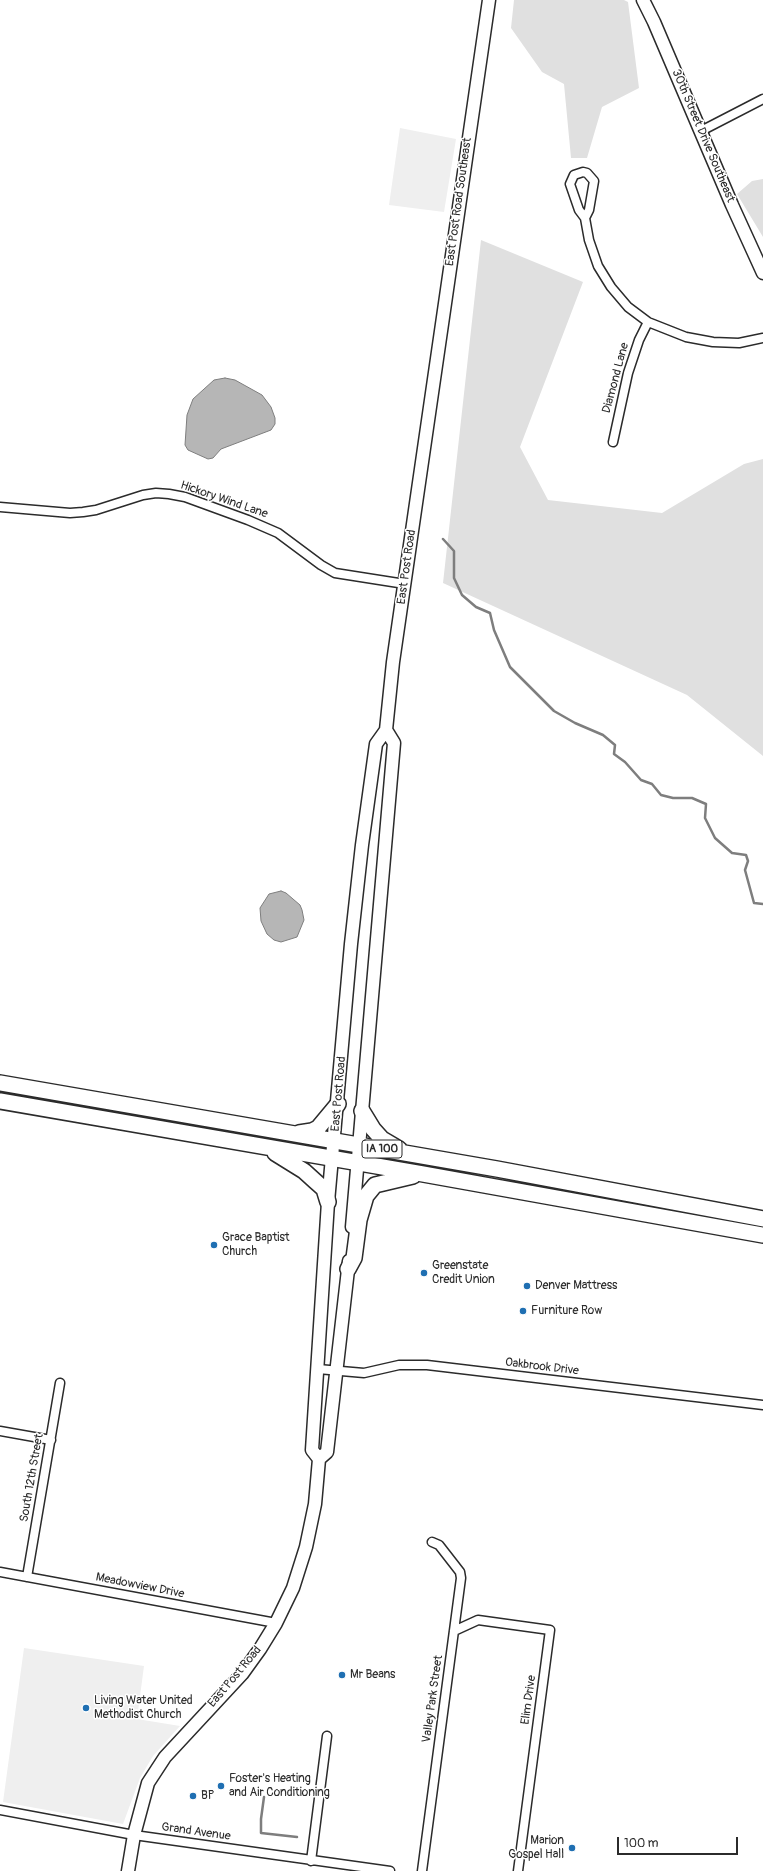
<!DOCTYPE html>
<style>
body{margin:0}
#map{position:relative;width:763px;height:1871px;overflow:hidden;background:#fff;font-family:Pangolin,sans-serif}
canvas{display:block}
.scale{position:absolute;left:617px;top:1837px;width:121px;height:18px;box-sizing:border-box;border:2px solid #2b2b2b;border-top:0;padding-left:5px;font-size:12px;line-height:14px;white-space:nowrap;color:#2b2b2b;-webkit-text-stroke:3px #fff;paint-order:stroke}
</style>
<div id="map">
<canvas width="763" height="1871"></canvas>
<div class="scale">100 m</div>
</div>
<script>
const c = document.querySelector('canvas').getContext('2d');
c.lineJoin = 'round';
function fillPath(path, color) { c.fillStyle = color; c.fill(path, 'evenodd'); }
const toPath = rows => new Path2D(rows.map(r => 'M' + r).join(''));
function strokePath(path, color, width, dash) { c.strokeStyle = color; c.lineWidth = width; c.lineCap = dash ? 'butt' : 'round'; c.setLineDash(dash || []); c.stroke(path); }
function label(font, color, halo, rows, align = 'center') {
  c.font = font + ' Pangolin,sans-serif'; c.lineWidth = 3; c.setLineDash([]); c.textBaseline = 'middle'; c.strokeStyle = halo; c.fillStyle = color; for (const [text, x, y, turn = 0] of rows) {
    c.save(); c.translate(x, y); c.rotate((+turn || 0) * Math.PI / 180); c.textAlign = isNaN(turn) ? turn : align; if (halo) c.strokeText(text, 0, 0); c.fillText(text, 0, 0); c.restore();
  }
}
const built = toPath([
 [400,128,456,139,444,212,389,205],
 [24,1648,144,1666,137,1719,180,1726,153,1756,140,1778,123,1824,3,1802]
]);
const green = toPath([
 [514,0,624,0,628,2,639,88,602,107,587,158,571,158,564,84,542,72,511,28],
 [763,179,763,237,737,194,752,181],
 [481,240,583,282,520,447,548,500,662,513,744,464,763,459,763,756,687,695,443,583]
]);
const water = toPath([
 [225,378,235,380,262,395,271,407,275,418,275,424,271,430,221,449,213,458,208,459,188,450,185,445,187,415,193,399,214,380,225,378],
 [281,891,286,893,300,905,302,910,304,920,297,937,281,942,274,940,267,934,261,921,260,908,269,894,281,891]
]);
const stream = toPath([
 [443,539,454,551,454,578,462,595,476,607,490,613,494,630,510,667,554,711,575,723,603,735,615,745,614,754,625,762,641,780,652,784,661,795,673,798,692,798,706,804,705,818,715,838,732,853,746,855,748,861,745,870,754,903,763,904],
 [264,1797,261,1819,261,1833,297,1837]
]);
const street = toPath([
 [701,131,763,99],
 [585,218,589,210,594,181,587,173,583,172,574,175,570,184,579,210,585,218,589,240,598,266,611,287,628,307,648,322,686,337,713,342,739,343,763,338],
 [613,442,628,373,639,340,648,322],
 [0,507,70,513,83,512,96,510,143,495,156,493,169,494,185,497,248,520,278,533,321,565,335,573,405,584],
 [318,1369,364,1373,399,1365,427,1365,763,1405],
 [0,1431,51,1440],
 [0,1572,276,1623],
 [27,1577,60,1383],
 [454,1631,478,1620,550,1630,518,1871],
 [0,1810,134,1835,390,1871],
 [311,1861,327,1736],
 [422,1871,461,1578,460,1572,439,1545,432,1542]
]);
const secondary = toPath([
 [643,0,654,22,732,205,763,273],
 [352,1227,394,743,386,730],
 [319,1459,327,1452,349,1261],
 [128,1871,134,1835,148,1783,165,1757,242,1674,260,1649,276,1623,293,1588,306,1547,315,1504,319,1459,312,1450,328,1202,351,944,362,845,376,744,386,730,393,662,489,0]
]);
const highway = toPath([
 [0,1083,497,1169,763,1219],
 [0,1101,423,1174,763,1235],
 [362,1111,373,1129,382,1139,399,1149],
 [299,1133,312,1131,318,1128,338,1104],
 [275,1153,304,1171,315,1181,324,1189,328,1202],
 [348,1269,354,1258,359,1220,366,1196,375,1185,413,1176]
]);
const markers = [
 [214,1245,4,"#1f6fb2"],
 [424,1273,4,"#1f6fb2"],
 [527,1286,4,"#1f6fb2"],
 [523,1311,4,"#1f6fb2"],
 [342,1675,4,"#1f6fb2"],
 [86,1708,4,"#1f6fb2"],
 [221,1786,4,"#1f6fb2"],
 [193,1796,4,"#1f6fb2"],
 [572,1848,4,"#1f6fb2"]
];
const shields = [
 [382,1149,40]
];
const shieldNames = [
 ["IA 100",382,1149]
];
const streetNames = [
 ["30th Street Drive Southeast",703,136,67],
 ["East Post Road Southeast",459,202,-82],
 ["Diamond Lane",616,378,-75],
 ["Hickory Wind Lane",224,500,19],
 ["East Post Road",407,567,-82],
 ["East Post Road",339,1094,-85],
 ["Oakbrook Drive",542,1367,7],
 ["South 12th Street",32,1478,-80],
 ["Meadowview Drive",140,1586,11],
 ["East Post Road",235,1677,-50],
 ["Valley Park Street",433,1699,-82],
 ["Elim Drive",529,1700,-82],
 ["Grand Avenue",196,1832,8]
];
const poiNames = [
 ["Grace Baptist",222,1238],
 ["Church",222,1252],
 ["Greenstate",432,1266],
 ["Credit Union",432,1280],
 ["Denver Mattress",535,1286],
 ["Furniture Row",531,1311],
 ["Mr Beans",350,1675],
 ["Living Water United",94,1701],
 ["Methodist Church",94,1715],
 ["Foster's Heating",229,1779],
 ["and Air Conditioning",229,1793],
 ["BP",201,1796],
 ["Marion",564,1841,"right"],
 ["Gospel Hall",564,1855,"right"]
];
fillPath(built, '#efefef');
fillPath(green, '#e0e0e0');
fillPath(water, '#b6b6b6');
strokePath(water, '#7e7e7e', 1);
strokePath(stream, '#7e7e7e', 2.5);
strokePath(street, '#2b2b2b', 11);
strokePath(secondary, '#2b2b2b', 15);
strokePath(highway, '#2b2b2b', 18);
strokePath(street, '#fff', 8);
strokePath(secondary, '#fff', 12);
strokePath(highway, '#fff', 15);
for (const [x, y, r, color] of markers) { const dot = new Path2D(); dot.arc(x, y, r, 0, 2 * Math.PI); c.fillStyle = color; c.fill(dot); strokePath(dot, '#fff', 1.5); }
for (const [x, y, w] of shields) { const box = new Path2D(); box.roundRect(x - w / 2, y - 9, w, 18, 3); c.fillStyle = '#fff'; c.fill(box); strokePath(box, '#2b2b2b', 1); }
label('bold 11px', '#2b2b2b', null, shieldNames);
label('12px', '#2b2b2b', '#fff', streetNames);
label('12px', '#2b2b2b', '#fff', poiNames, 'left');
</script>
